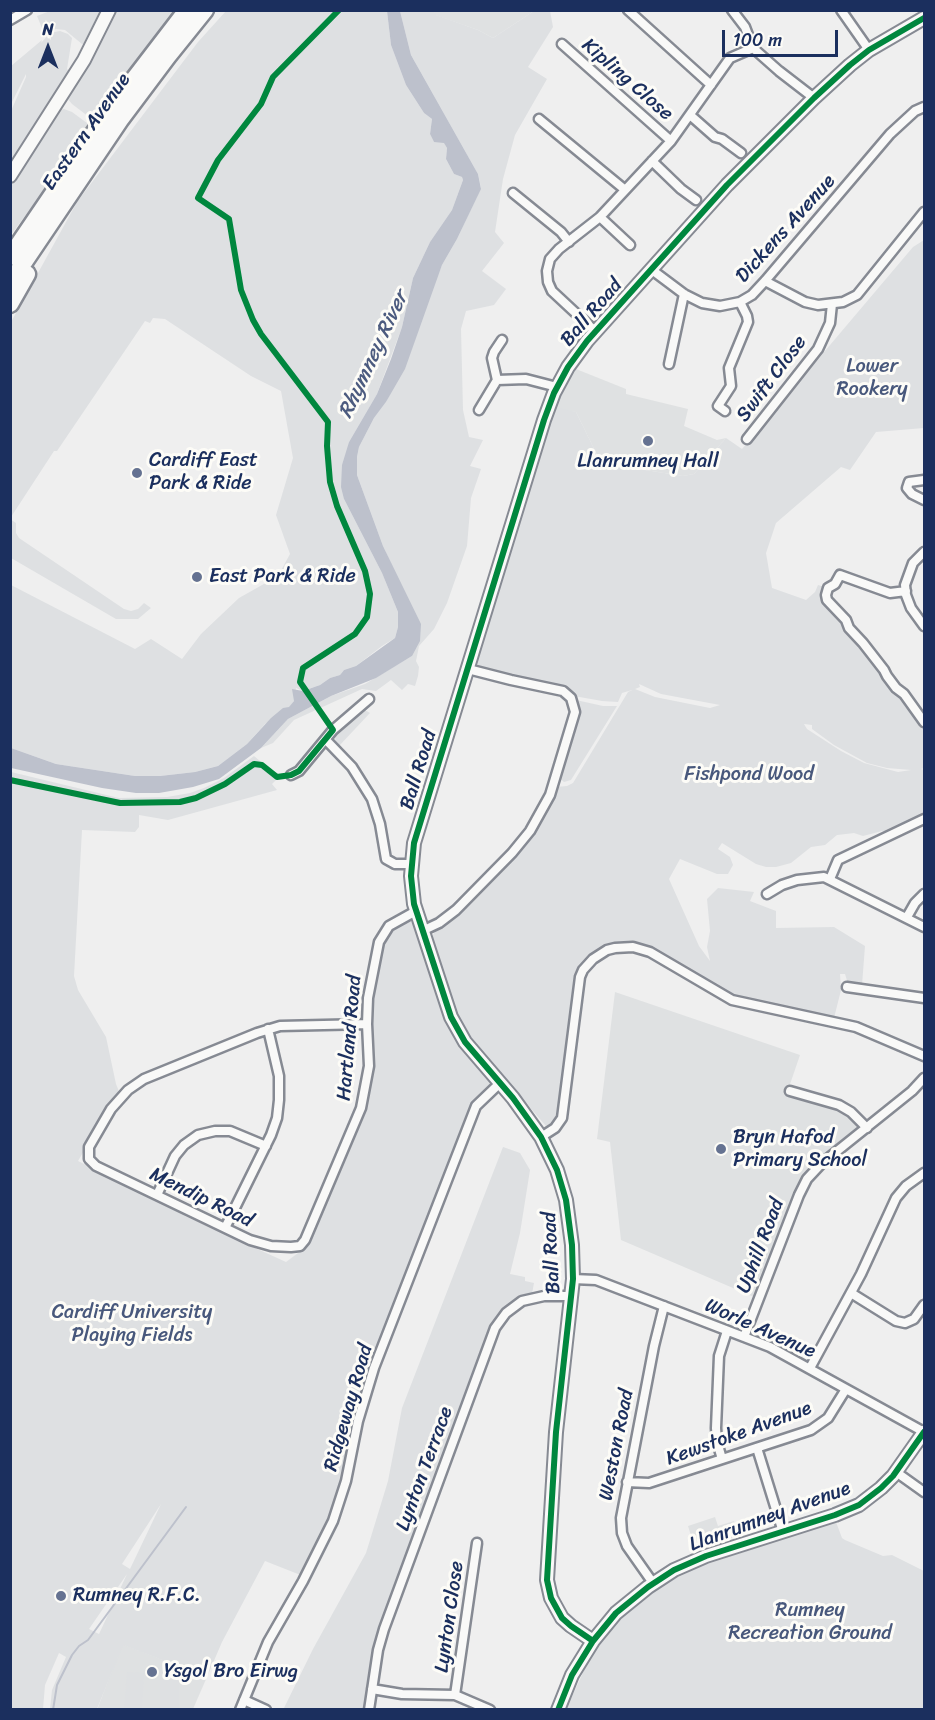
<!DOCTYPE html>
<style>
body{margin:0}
#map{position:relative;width:935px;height:1720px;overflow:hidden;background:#efefef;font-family:Sriracha,sans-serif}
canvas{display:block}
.frame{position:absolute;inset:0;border:12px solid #1b2f5e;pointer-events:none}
.north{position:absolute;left:18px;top:18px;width:60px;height:60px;-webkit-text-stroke:4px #fdfcf7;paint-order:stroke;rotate:0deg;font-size:16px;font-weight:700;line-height:24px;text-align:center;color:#1b2f5e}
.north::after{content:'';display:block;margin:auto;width:21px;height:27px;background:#1b2f5e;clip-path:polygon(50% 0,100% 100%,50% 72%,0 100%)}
.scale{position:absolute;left:722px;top:30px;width:116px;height:27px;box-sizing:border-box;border:3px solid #1b2f5e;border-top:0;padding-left:8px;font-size:18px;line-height:21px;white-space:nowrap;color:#1b2f5e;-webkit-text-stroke:4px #fdfcf7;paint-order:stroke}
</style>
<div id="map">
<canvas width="935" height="1720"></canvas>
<div class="frame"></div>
<div class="north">N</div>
<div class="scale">100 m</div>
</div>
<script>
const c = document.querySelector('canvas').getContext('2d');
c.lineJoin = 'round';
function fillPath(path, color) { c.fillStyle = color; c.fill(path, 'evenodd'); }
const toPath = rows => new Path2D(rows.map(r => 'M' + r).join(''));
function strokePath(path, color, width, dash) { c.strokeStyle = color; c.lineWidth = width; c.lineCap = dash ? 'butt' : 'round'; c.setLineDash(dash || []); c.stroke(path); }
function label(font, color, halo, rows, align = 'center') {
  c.font = font + ' Sriracha,sans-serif'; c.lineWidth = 6; c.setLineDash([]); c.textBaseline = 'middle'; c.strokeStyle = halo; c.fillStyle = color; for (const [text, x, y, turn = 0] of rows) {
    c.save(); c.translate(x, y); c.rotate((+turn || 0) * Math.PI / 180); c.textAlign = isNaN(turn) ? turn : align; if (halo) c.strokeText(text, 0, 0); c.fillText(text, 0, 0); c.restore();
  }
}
const built = toPath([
 [434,11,534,11,493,38,478,30,435,15],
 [576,369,626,389,626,394,688,409,684,426,717,440,726,438,694,474,683,476,601,463,576,412,553,411],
 [615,992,800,1055,787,1093,849,1113,855,1119,857,1127,853,1133,822,1157,798,1184,754,1297,621,1240,610,1142,597,1139],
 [715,1517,718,1526,734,1521,738,1536,695,1549,688,1526],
 [122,1644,207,1677,193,1709,97,1710]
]);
const green = toPath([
 [50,11,105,11,88,43,82,44,65,30,56,29,44,33,37,16],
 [114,11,179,11,93,120,72,104,67,98,83,74],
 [226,11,387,11,391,45,406,85,424,113,432,119,430,134,434,142,444,142,447,148,446,159,454,174,462,177,463,180,452,210,430,242,413,278,402,327,377,394,349,442,344,499,382,573,398,612,398,627,395,638,382,646,356,666,344,670,340,675,330,678,320,685,303,691,296,688,294,701,289,708,265,724,247,744,218,766,195,772,160,776,135,776,56,764,11,748,11,585,135,649,151,639,182,659,201,634,239,598,278,576,290,554,276,515,293,458,281,391,251,376,165,319,153,318,150,323,145,321,57,451,54,451,11,517,11,322,77,202,198,42],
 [400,11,434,11,436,15,478,30,493,38,534,11,550,11,553,27,528,67,547,79,515,135,503,179,495,232,504,243,482,271,506,289,494,305,466,311,461,329,463,410,469,437,483,440,470,466,481,469,471,498,467,546,447,603,434,629,419,646,416,661,419,667,418,676,415,686,408,684,402,690,391,680,376,691,362,689,294,720,273,743,261,748,288,719,331,696,365,684,412,656,397,577,383,546,357,475,357,457,359,447,374,418,386,402,411,351,428,299,442,265,457,239,481,188,478,174,411,55],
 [60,31,68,34,72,38,67,69,72,74,11,168,11,111,26,77,26,74,11,104,11,66,42,40,41,43,50,33],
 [64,109,72,112,91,126,11,235,11,186,57,111],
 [924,240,924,428,876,432,850,470,841,467,776,523,766,553,772,588,806,600,815,592,818,585,825,587,843,620,844,627,861,648,865,649,866,656,873,665,878,665,879,671,900,698,904,698,906,701,904,705,912,715,917,715,924,729,924,768,921,769,924,770,924,818,890,832,882,831,863,836,854,833,837,835,825,845,811,847,791,863,776,867,766,867,756,864,722,843,718,849,730,857,733,865,728,874,717,874,680,859,669,879,699,946,710,961,707,947,710,931,707,899,718,888,754,892,750,901,776,911,776,928,834,927,865,946,862,985,848,984,845,974,840,974,841,990,834,1018,730,997,642,946,621,941,595,952,582,964,574,979,557,1117,554,1122,546,1126,480,1050,460,1021,433,941,433,935,436,929,445,923,509,862,556,787,567,786,573,783,628,692,632,690,622,693,618,702,602,701,574,696,482,670,475,661,551,413,559,408,576,412,601,463,683,476,694,474,726,438,742,449,913,247],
 [639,684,661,694,720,705,710,708,655,697,635,689,640,687],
 [804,724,812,725,812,729,834,745,867,763,887,768,911,770,898,772,864,763,841,751,807,729],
 [10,519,16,523,16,533,19,538,124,609,131,611,138,609,144,603,151,608,138,619,116,619,11,558],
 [576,700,603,706,617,706,571,780,564,782,559,778],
 [365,710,370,713,339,746,335,739,337,733],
 [254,756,279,777,272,784,277,790,168,820,139,815,139,827,135,832,82,830,74,976,78,990,106,1037,116,1084,120,1094,110,1107,78,1161,181,1212,185,1216,286,1262,306,1247,360,1118,371,1002,382,944,392,928,408,920,417,926,435,987,491,1080,492,1085,471,1111,365,1384,343,1479,330,1519,303,1576,265,1561,222,1642,207,1677,123,1645,97,1709,50,1709,52,1690,66,1657,59,1653,45,1685,43,1709,11,1710,11,772,119,798,167,797,190,793,204,788,224,778],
 [161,1504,130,1569,122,1564],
 [127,1574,99,1634,89,1629],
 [503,1147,520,1153,530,1170,520,1233,510,1274,525,1277,525,1281,534,1283,532,1294,516,1302,505,1309,382,1626,365,1709,283,1710,313,1649,366,1553,388,1481,402,1408],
 [836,1522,842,1538,845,1540,883,1556,892,1555,924,1571,924,1709,566,1709,589,1660,611,1629,628,1612,661,1586,700,1566],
 [127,1672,144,1673,142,1709,124,1709],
 [160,1677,179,1678,179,1709,160,1709]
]);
const water = toPath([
 [387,11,400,11,411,55,478,174,481,189,457,239,442,265,405,369,386,402,374,418,359,447,357,457,357,475,383,546,421,624,420,641,412,656,376,678,331,696,288,719,261,748,219,779,193,787,159,793,136,793,102,788,11,768,11,748,56,764,135,776,160,776,195,772,218,766,247,744,271,718,283,708,289,707,294,701,292,689,303,691,320,685,330,678,340,675,344,670,356,666,395,638,398,627,398,612,382,573,344,499,341,487,342,465,349,442,377,394,391,359,402,327,413,278,430,242,452,210,463,180,462,177,454,174,446,159,447,148,444,143,434,142,430,134,432,119,424,113,406,85,391,45]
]);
const stream = toPath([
 [53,1710,57,1685,72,1655,79,1646,88,1640,186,1507]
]);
const street = toPath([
 [628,10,711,85],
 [732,10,745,27,753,48],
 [841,10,869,50],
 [10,20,27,10],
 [562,44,671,141],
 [690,115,715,137,722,139,741,153],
 [539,119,624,189],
 [652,161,681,189,696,200],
 [513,193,561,232,569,242],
 [600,217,630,245],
 [652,270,684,294,702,303,720,306,740,302,752,295,765,281,890,134,915,111,924,107],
 [765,281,805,302,818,305,843,302,857,295,924,212],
 [596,332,552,291,548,282,547,271,550,259,559,249,600,217,671,141,730,58,753,48,779,71,814,98],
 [669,364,684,294],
 [497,380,492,358,494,352,502,340],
 [479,410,497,380,526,379,557,387],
 [725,411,718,406,731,386,729,368,748,322,747,316,740,302],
 [747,439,818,349,830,323,832,304],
 [924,480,909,482,907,488,912,494,924,500],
 [924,552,913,563,905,585,906,595,911,608,924,626],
 [906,591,890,593,840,575,835,584,828,588,826,595,827,600,846,620,849,628,863,643,884,670,887,676,896,688,904,694,924,722],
 [326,740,352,767,372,799,380,824,386,859,395,864,412,864],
 [291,775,299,771,333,730,369,699],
 [830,879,838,860,924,819],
 [767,894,782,885,797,880,824,877,924,927],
 [907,917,915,903,924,894],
 [422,931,439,923,456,910,512,853,530,831,550,795,575,712,571,698,563,691,511,680,468,669],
 [847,987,924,998],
 [367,1024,280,1026,257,1033,144,1079,128,1090,111,1109,89,1147,89,1159,96,1166,250,1240,271,1246,291,1247,300,1246,305,1240,361,1108,369,1066,367,1024,368,998,379,942,389,926,416,911],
 [790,1091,839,1105,851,1112,867,1128],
 [541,1137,555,1128,562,1118,580,977,583,970,593,959,607,950,615,948,633,947,650,952,732,1000,856,1027,924,1056],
 [157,1195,175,1156,184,1145,198,1135,215,1131,230,1131,266,1146],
 [225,1228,271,1135,277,1118,279,1100,279,1076,268,1029],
 [573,1279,596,1280,770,1347,924,1432],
 [851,1293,896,1321,905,1323,914,1319,924,1305],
 [744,1337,799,1195,807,1179,821,1164,912,1091,924,1078],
 [810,1368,861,1274,896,1198,906,1186,924,1173],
 [757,1448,783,1532],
 [722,1459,717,1442,716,1428,719,1356,727,1331],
 [896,1472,924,1492],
 [627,1482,649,1483,811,1430,828,1418,846,1389],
 [653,1583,627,1546,622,1533,621,1518,654,1346,664,1306],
 [372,1689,402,1694,455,1695,490,1710],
 [455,1695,477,1543],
 [244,1700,266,1710],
 [240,1710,268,1642,303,1581,333,1521,346,1481,358,1421,374,1368,476,1106,500,1083],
 [369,1710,378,1650,384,1629,495,1328,506,1313,522,1301,544,1296,572,1296]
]);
const secondary = toPath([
 [10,176,84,60,109,10],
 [593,1641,571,1626,562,1618,551,1598,547,1580,556,1432,573,1279,572,1245,566,1200,557,1170,541,1137,513,1098,465,1042,451,1017,414,904,411,876,414,843,544,420,554,393,568,367,587,341,727,185,814,98,850,65,869,50,924,18],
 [558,1710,572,1675,593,1641,616,1613,648,1587,674,1570,706,1556,835,1515,859,1505,881,1488,893,1476,924,1432]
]);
const highway = toPath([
 [10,257,108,113,187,10],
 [10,283,120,120,168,56,205,10],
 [10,304,27,274]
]);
const cycleway = toPath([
 [10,780,120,803,180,802,196,798,225,784,254,764,262,765,277,777,291,775,299,771,333,730,300,682,303,668,355,634,367,617,370,594,365,571,337,506,330,482,327,446,328,422,261,334,253,320,241,290,229,219,198,198,218,160,261,104,273,77,339,10],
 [593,1641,571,1626,562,1618,551,1598,547,1580,556,1432,573,1279,572,1245,566,1200,557,1170,541,1137,513,1098,465,1042,451,1017,414,904,411,876,414,843,544,420,554,393,568,367,587,341,727,185,814,98,850,65,869,50,924,18],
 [558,1710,572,1675,593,1641,616,1613,648,1587,674,1570,706,1556,835,1515,859,1505,881,1488,893,1476,924,1432]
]);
const markers = [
 [648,441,6,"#657291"],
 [137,473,6,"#657291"],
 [197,577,6,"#657291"],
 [721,1149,6,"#657291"],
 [61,1596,6,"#657291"],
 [152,1672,6,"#657291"]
];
const streetNames = [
 ["Kipling Close",627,80,41],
 ["Eastern Avenue",87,132,-55],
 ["Dickens Avenue",786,229,-48],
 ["Ball Road",592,313,-49],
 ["Swift Close",772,379,-53],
 ["Ball Road",419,770,-73],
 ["Hartland Road",350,1038,-85],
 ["Mendip Road",201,1198,26],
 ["Uphill Road",761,1246,-69],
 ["Ball Road",552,1253,-93],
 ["Worle Avenue",760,1329,24],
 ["Ridgeway Road",349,1408,-74],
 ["Kewstoke Avenue",739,1434,-20],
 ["Weston Road",617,1445,-79],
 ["Lynton Terrace",425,1469,-70],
 ["Llanrumney Avenue",770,1517,-20],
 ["Lynton Close",450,1617,-82]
];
const parkNames = [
 ["Lower",872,367],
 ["Rookery",872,390],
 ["Fishpond Wood",749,775],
 ["Cardiff University",132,1313],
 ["Playing Fields",132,1336],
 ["Rumney",810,1611],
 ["Recreation Ground",810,1634]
];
const poiNames = [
 ["Cardiff East",149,461],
 ["Park & Ride",149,484],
 ["Llanrumney Hall",648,462,"center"],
 ["East Park & Ride",209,577],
 ["Bryn Hafod",733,1138],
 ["Primary School",733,1161],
 ["Rumney R.F.C.",73,1596],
 ["Ysgol Bro Eirwg",164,1672]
];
const waterNames = [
 ["Rhymney River",374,355,-65]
];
fillPath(built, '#dfe1e2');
fillPath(green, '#dee0e2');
fillPath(water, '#bdc1cc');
strokePath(stream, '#bdc1cc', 2);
strokePath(street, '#868a93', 13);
strokePath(secondary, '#868a93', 16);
strokePath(highway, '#868a93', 21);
strokePath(street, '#f9f9f8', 8);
strokePath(secondary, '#f9f9f8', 12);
strokePath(highway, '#f9f9f8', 16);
strokePath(cycleway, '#00873e', 6);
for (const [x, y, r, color] of markers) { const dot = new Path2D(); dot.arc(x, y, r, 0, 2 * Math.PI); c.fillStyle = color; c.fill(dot); strokePath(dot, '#fdfcf7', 2); }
label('20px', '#1b2f5e', '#fdfcf7', streetNames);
label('20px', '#48587c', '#fdfcf7', parkNames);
label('20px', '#1b2f5e', '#fdfcf7', poiNames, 'left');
label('italic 21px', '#4c5b7f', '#fdfcf7', waterNames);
</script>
